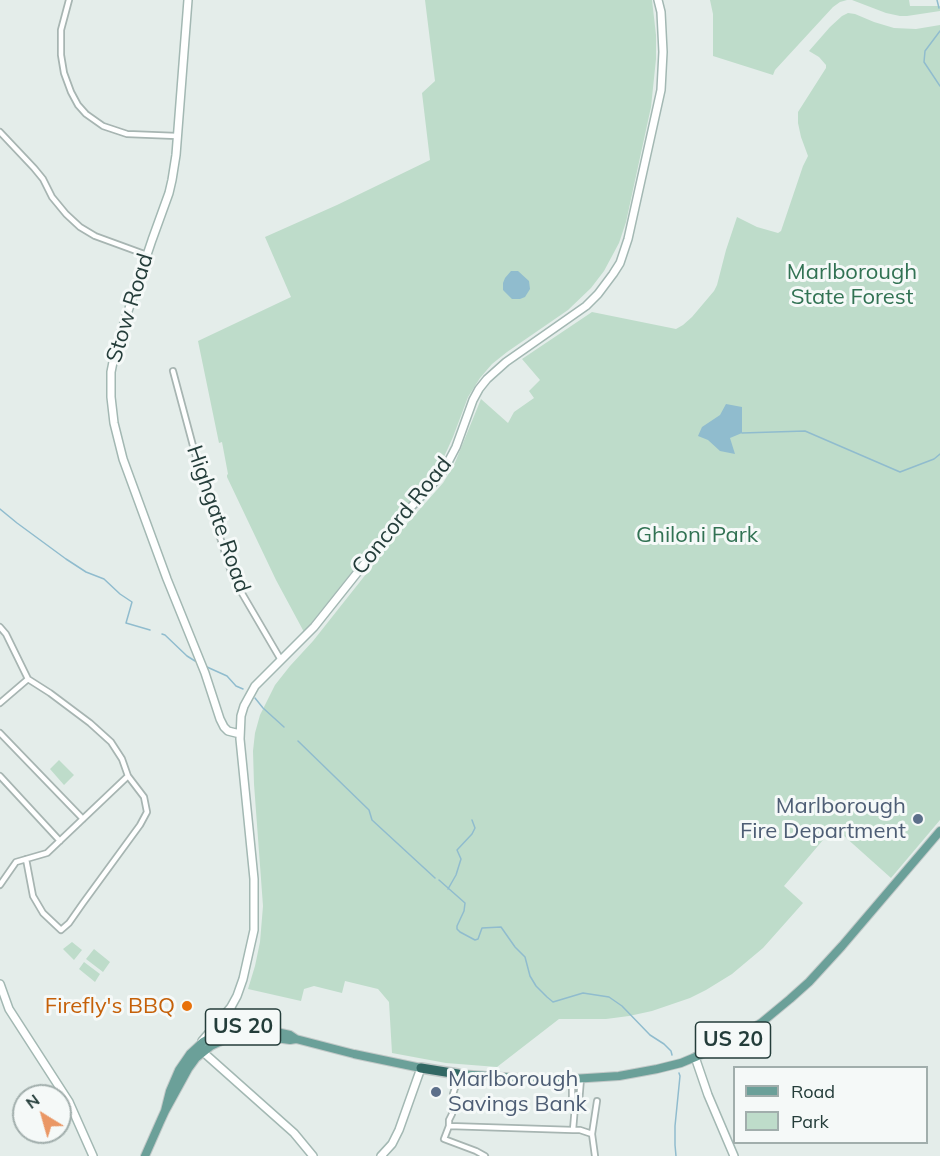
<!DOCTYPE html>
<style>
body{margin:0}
#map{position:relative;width:940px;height:1156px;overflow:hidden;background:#e4edea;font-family:Mulish,sans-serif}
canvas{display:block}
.legend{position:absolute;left:733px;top:1066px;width:195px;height:78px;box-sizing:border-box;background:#f5f9f8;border:2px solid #a1aeac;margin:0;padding:8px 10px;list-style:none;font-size:18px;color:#243d3a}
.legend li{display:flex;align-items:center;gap:12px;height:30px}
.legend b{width:30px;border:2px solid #a1aeac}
.north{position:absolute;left:12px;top:1084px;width:60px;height:60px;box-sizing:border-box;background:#f5f9f8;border:2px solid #a1aeac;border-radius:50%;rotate:323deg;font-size:16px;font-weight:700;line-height:24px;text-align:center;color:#243d3a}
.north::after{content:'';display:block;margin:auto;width:21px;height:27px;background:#ea9765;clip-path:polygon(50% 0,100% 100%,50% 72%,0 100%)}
</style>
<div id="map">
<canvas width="940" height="1156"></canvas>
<ul class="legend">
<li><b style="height:8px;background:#6ba099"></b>Road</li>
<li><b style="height:16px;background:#bedcca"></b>Park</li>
</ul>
<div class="north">N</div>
</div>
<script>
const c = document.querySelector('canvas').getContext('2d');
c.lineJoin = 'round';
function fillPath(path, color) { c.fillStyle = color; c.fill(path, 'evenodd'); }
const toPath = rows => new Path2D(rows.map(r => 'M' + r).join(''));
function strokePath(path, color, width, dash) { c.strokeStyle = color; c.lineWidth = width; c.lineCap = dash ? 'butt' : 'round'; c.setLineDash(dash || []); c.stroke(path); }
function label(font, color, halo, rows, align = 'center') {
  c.font = font + ' Mulish,sans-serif'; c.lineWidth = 6; c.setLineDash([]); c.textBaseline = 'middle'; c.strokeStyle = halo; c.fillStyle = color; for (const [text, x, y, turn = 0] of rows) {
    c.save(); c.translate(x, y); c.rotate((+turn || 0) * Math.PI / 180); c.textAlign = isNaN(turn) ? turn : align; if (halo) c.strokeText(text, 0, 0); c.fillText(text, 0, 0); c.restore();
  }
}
const green = toPath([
 [425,0,652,0,656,35,656,59,651,107,626,222,619,243,604,271,591,288,568,310,507,352,492,364,480,378,468,397,453,437,443,459,432,475,386,529,304,632,276,580,227,477,227,475,228,474,222,442,219,443,198,341,291,297,265,237,337,205,430,160,422,93,435,81],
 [710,0,847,0,840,2,833,7,775,70,773,75,713,56,713,14],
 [852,0,909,0,910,6,940,6,940,11,907,16,900,16,886,13],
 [848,13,855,14,874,22,894,28,916,29,940,25,940,820,891,878,834,827,784,886,803,903,763,948,732,974,706,990,690,998,652,1011,629,1016,606,1019,559,1019,497,1067,446,1063,392,1053,389,1002,378,989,345,981,342,993,314,986,304,989,301,1001,248,989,255,966,260,942,263,906,254,784,253,751,255,733,260,715,275,685,290,666,313,641,397,535,443,483,454,465,481,399,508,423,514,412,534,398,529,391,540,380,522,359,592,312,676,329,683,325,692,317,714,291,717,285,726,250,737,217,757,227,778,233,781,231,803,166,808,156,801,137,798,123,798,112,826,68,826,65,819,57,809,51,830,27,842,16],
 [59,760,74,775,64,785,50,769],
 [72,942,82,950,74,960,63,949],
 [94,949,110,962,103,972,86,959],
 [84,962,100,974,95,982,79,969]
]);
const water = toPath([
 [511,271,518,271,529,281,530,289,525,297,520,299,512,299,503,290,503,283,505,278],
 [726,404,742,407,742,433,730,438,735,454,720,451,708,440,698,436,702,427,720,415]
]);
const stream = toPath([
 [937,0,939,8],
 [940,31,925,51,924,62,940,86],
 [742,433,805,431,900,472,934,459,940,454],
 [0,509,17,523,66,559,86,572,104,579,120,594,132,602,126,623,150,630],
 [162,634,165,635,187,656,195,661],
 [207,667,227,676,236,686,243,689],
 [255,698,263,708,284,727],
 [298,741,369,810,372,820,435,878],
 [439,880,465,903,464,911,457,926,457,929,460,932,475,940,478,939,482,928,501,927,515,947,525,957,530,976,536,986,547,997,553,1002,583,993,609,997,622,1006,650,1035,664,1044,671,1051,672,1055],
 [448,889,456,875,461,859,457,850,472,834,475,828,472,820],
 [676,1156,675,1145,675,1126,680,1076,679,1073]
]);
const street = toPath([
 [69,0,61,30,61,55,64,73,71,92,78,105,86,114,103,126,127,134,177,136],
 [0,132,34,168,43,179,52,197,66,214,80,227,95,236,147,255],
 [173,371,204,487,233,578,281,660],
 [0,627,6,634,28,679],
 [0,703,28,679,50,693,90,723,111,742,122,759,128,776,47,853,16,862,0,885],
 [0,733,83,819],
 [0,776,60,841],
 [26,859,33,896,43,913,61,930,69,923,83,903,140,825,147,812,144,797,128,776],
 [575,1106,579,1103,581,1078],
 [449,1126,449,1120,452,1114,453,1094,458,1079,458,1074],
 [573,1130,580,1130,592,1134],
 [485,1156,476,1151,444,1139,449,1126,573,1130,575,1106,572,1102,572,1079],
 [595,1156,592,1134,597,1101]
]);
const secondary = toPath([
 [188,0,176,155,172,180,169,193,152,240,116,347,111,372,111,397,114,423,123,459,167,579,205,673,220,719,224,727,228,731,240,734],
 [0,984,9,1009,69,1102,93,1156],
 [230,1031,233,1025,231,1007],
 [202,1041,231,1007,237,996,243,979,254,930,254,879,240,739,241,716,244,706,255,686,314,627,400,519,436,480,444,470,456,447,473,400,479,389,487,379,506,362,586,306,598,294,613,274,620,263,628,239,661,90,663,52,661,12,658,0],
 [203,1052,294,1133,313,1156],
 [695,1057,708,1095,734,1156],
 [381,1156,392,1144,399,1130,421,1068]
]);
const primary = toPath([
 [458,1074,519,1078,572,1079,619,1076,657,1069,681,1063,705,1053,739,1036,761,1023,790,999,809,982,842,946,940,831],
 [165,1111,188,1069,196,1058,211,1046,230,1037,254,1035,290,1040,296,1039,354,1054,421,1068],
 [145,1156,160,1122,165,1111,170,1091,179,1070,190,1054,203,1042,219,1033,238,1027,263,1029,290,1035,296,1039]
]);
const highway = toPath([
 [421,1068,458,1074]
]);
const markers = [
 [918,819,6,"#5c6f8a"],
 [187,1006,6,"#e8710a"],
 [436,1092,6,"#5c6f8a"]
];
const shields = [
 [243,1027,75],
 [733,1040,75]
];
const shieldNames = [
 ["US 20",243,1027],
 ["US 20",733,1040]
];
const parkNames = [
 ["Marlborough",852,272],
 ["State Forest",852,297],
 ["Ghiloni Park",697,535]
];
const streetNames = [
 ["Stow Road",130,308,-73],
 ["Concord Road",402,516,-51],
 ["Highgate Road",218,519,71]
];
const serviceNames = [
 ["Marlborough",906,806],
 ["Fire Department",906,831],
 ["Marlborough",448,1079,"left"],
 ["Savings Bank",448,1104,"left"]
];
const foodNames = [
 ["Firefly's BBQ",175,1006]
];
fillPath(green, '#bedcca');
fillPath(water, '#90bcce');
strokePath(stream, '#90bcce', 1.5);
strokePath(street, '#a7b5b2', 8);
strokePath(secondary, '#a3b8b3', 10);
strokePath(primary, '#c2c9c8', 10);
strokePath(highway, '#c2c9c8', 12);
strokePath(street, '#fff', 4.5);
strokePath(secondary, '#fff', 7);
strokePath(primary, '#6ba099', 8);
strokePath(highway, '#326864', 9);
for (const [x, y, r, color] of markers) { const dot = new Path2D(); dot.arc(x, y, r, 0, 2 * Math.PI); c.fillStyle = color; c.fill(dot); strokePath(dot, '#f5f9f8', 2); }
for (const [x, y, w] of shields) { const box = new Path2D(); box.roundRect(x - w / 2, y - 18, w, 36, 4.5); c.fillStyle = '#f5f9f8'; c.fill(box); strokePath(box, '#243d3a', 1.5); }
label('bold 21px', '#243d3a', null, shieldNames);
label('22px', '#317253', '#f5f9f8', parkNames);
label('22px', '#243d3a', '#f5f9f8', streetNames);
label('22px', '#4e5e75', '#f5f9f8', serviceNames, 'right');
label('22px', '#c56008', '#f5f9f8', foodNames, 'right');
</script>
